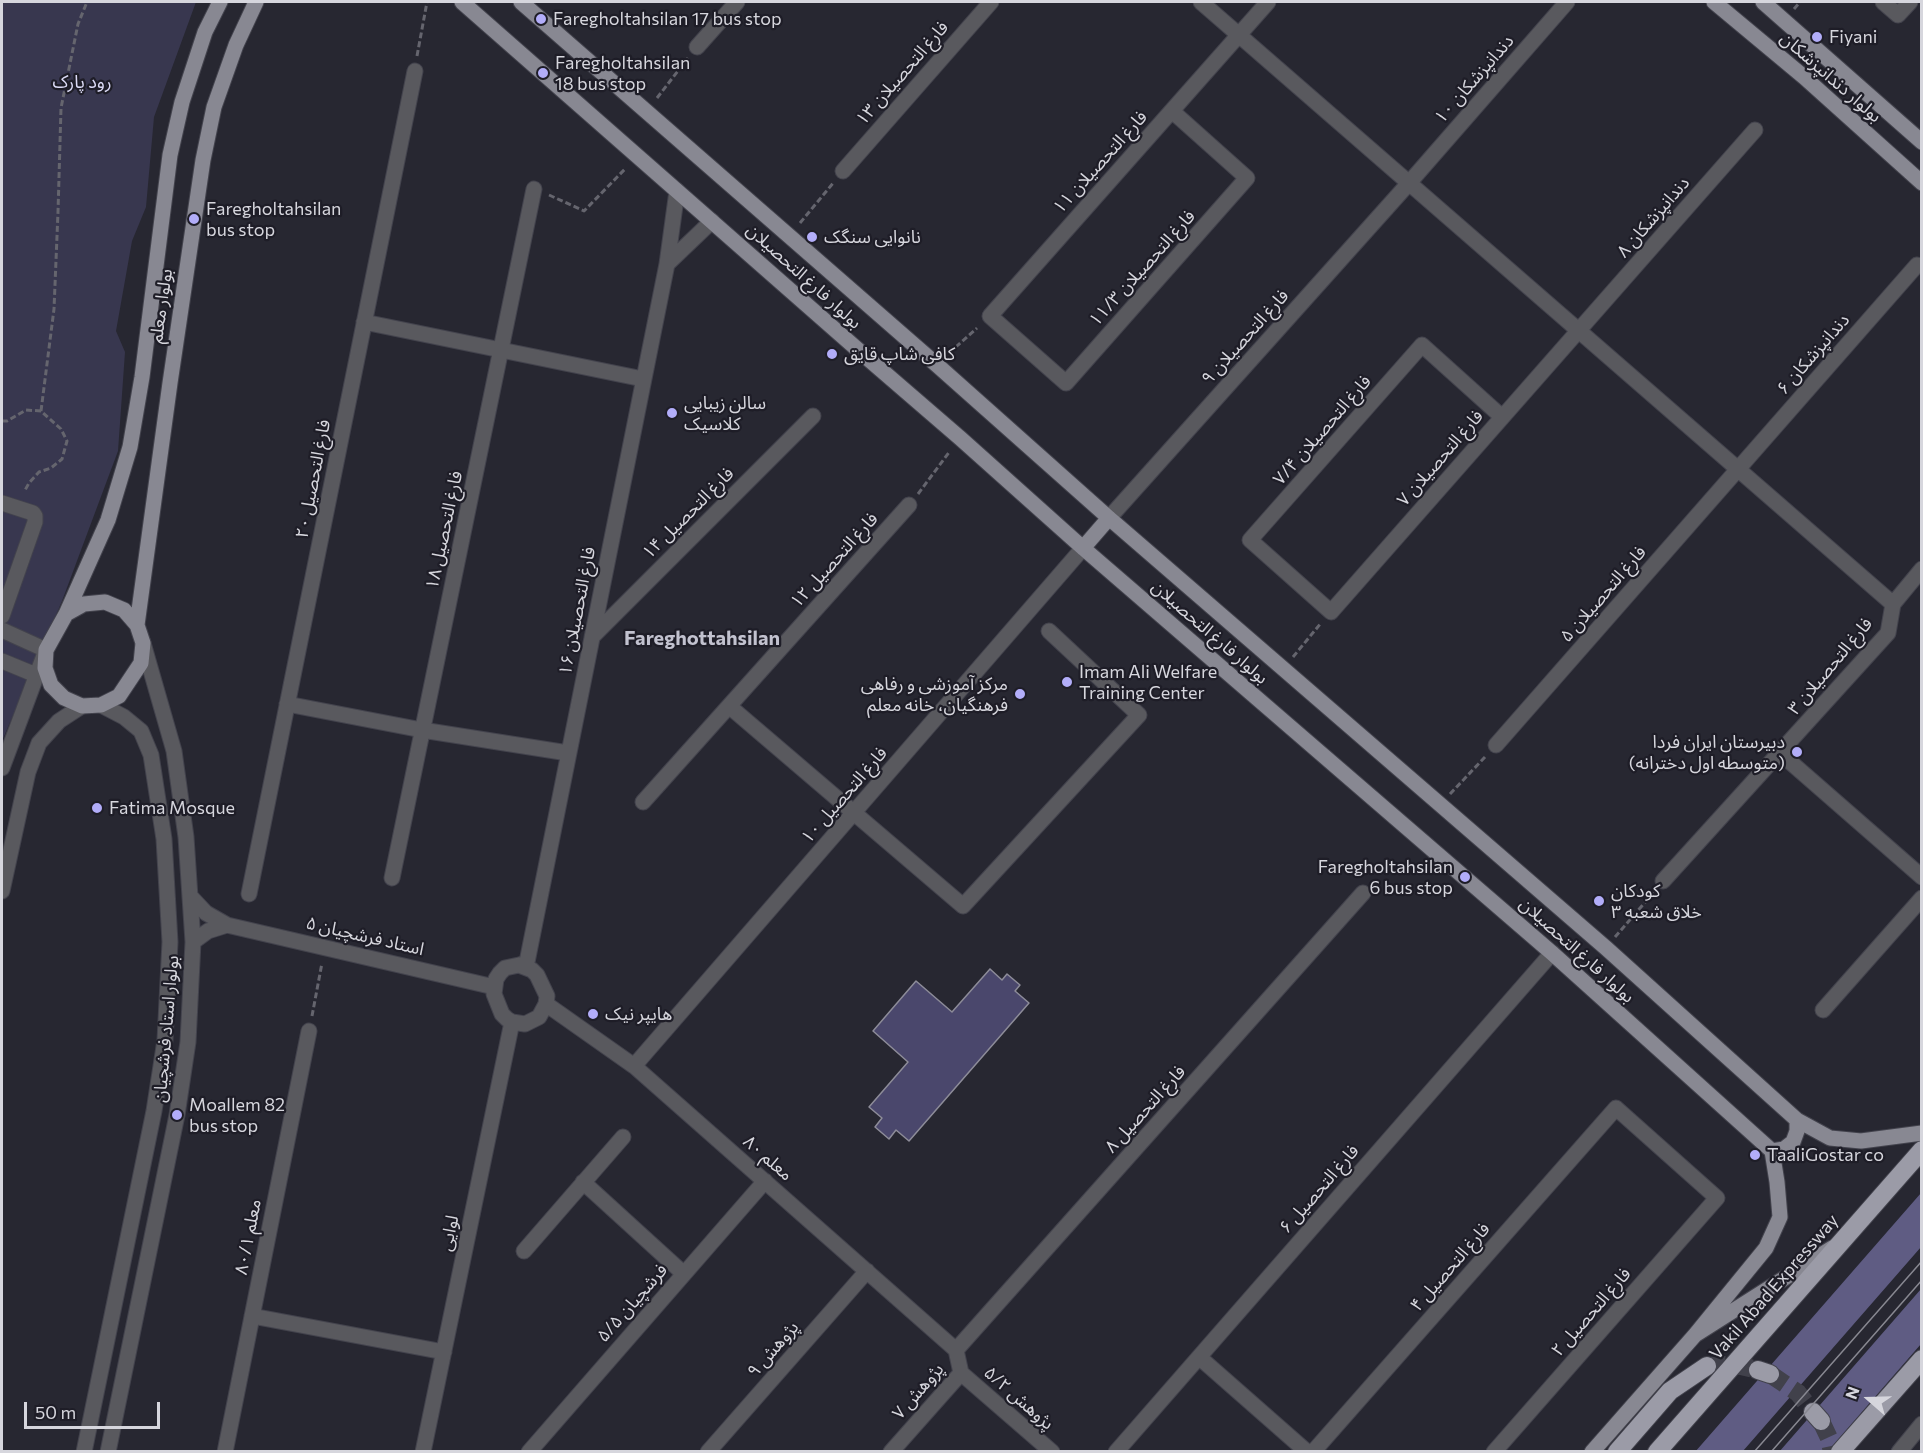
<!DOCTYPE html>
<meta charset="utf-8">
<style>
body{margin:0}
#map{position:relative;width:1923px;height:1453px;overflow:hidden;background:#272731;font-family:Commissioner,sans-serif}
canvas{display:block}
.frame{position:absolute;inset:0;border:3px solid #d6d6dd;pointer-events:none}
.north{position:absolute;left:1839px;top:1369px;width:60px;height:60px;-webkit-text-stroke:4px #1e1d27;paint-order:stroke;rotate:290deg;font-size:16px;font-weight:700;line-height:24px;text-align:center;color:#d6d6dd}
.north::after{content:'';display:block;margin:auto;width:21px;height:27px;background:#d6d6dd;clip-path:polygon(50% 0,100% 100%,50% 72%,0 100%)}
.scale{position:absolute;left:24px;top:1402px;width:136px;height:27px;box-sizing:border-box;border:3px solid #d6d6dd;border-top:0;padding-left:8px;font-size:18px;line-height:21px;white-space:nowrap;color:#d6d6dd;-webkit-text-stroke:4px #1e1d27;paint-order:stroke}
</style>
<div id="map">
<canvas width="1923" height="1453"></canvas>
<div class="frame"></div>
<div class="north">N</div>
<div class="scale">50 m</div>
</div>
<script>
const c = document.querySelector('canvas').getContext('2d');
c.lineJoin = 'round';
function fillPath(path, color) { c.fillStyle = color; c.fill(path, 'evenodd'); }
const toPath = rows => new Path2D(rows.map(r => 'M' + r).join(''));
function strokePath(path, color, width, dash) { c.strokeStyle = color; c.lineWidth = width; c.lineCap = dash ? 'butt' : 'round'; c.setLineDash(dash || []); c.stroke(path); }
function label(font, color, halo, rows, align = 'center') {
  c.font = font + ' Commissioner,"Noto Sans Arabic",sans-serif'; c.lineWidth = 4.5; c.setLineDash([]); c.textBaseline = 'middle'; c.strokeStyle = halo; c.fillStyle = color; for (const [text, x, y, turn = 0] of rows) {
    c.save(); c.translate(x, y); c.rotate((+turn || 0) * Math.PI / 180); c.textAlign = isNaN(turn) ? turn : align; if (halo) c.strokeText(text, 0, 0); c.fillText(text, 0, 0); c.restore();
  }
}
const green = toPath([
 [2,2,196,2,154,117,146,207,132,241,116,331,125,352,118,451,62,601,2,741]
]);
const forest = toPath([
 [1921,1193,1921,1247,1743,1451,1695,1452],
 [1921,1289,1921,1344,1828,1451,1779,1452]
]);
const building = toPath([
 [990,969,1002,980,1007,974,1020,985,1015,991,1029,1003,909,1141,896,1130,889,1139,875,1127,882,1118,869,1107,908,1062,873,1031,916,981,952,1012,990,969]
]);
const highwayTunnel = toPath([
 [1707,1366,1724,1365,1741,1366,1758,1370],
 [1770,1374,1798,1393,1813,1412],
 [1821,1421,1829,1438,1832,1452]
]);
const path = toPath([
 [1794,9,1800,2],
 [417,56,427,2],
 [657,98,688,58],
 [549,195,584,211,626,168],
 [800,223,834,182],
 [949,353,977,328],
 [41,411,54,309,58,212,61,108,78,24,87,2],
 [2,421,7,421,26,410,41,411,61,429,67,441,62,459,51,468,39,472,29,483,24,492],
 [918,494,950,451],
 [1293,657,1321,623],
 [1450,794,1485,757],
 [1615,937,1654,892],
 [312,1016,322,963]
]);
const minor = toPath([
 [1201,2,1893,604],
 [1883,2,1898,15,1910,2],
 [697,47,737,2],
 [1172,111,1247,178,1066,383,990,316,1268,2],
 [843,171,991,2],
 [667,264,712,221],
 [364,322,643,379],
 [1502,417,1422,345,1250,540,1331,612,1755,130],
 [2,503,33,513,35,516,35,522,2,616],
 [1109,518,1409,183,1567,2],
 [2,630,46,650,2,768],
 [592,637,813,416],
 [2,661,36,675],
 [287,704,422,730,568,753],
 [729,706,963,906,1139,715,1049,631],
 [1496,745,1917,265],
 [1780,753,1922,877],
 [643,802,909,505],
 [392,878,534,189],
 [1663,881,1888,633,1893,604,1922,569],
 [2,891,28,772,39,743,59,721,82,706],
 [249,894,415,71],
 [190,896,206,913,227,925,494,987],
 [193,942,208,931,227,925],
 [519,965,532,970,537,975,547,996,546,1004,539,1017,525,1024,512,1022,507,1019,502,1014,494,994,496,979,500,973,505,968,519,965],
 [526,967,667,264,677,191],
 [546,1004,634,1066,956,1350],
 [1823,1010,1922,898],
 [634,1066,1083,548],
 [583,1182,684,1274],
 [524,1251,623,1137],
 [252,1316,444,1352],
 [956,1350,1363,893],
 [1199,1357,1307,1452],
 [961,1373,1052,1452],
 [84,1452,154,1111,165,1040,170,942,164,839,151,755,141,731,124,717,101,705],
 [108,1452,177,1115,188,1042,193,942,186,837,174,751,143,643],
 [225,1452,309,1031],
 [423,1452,512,1022],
 [529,1452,765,1181],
 [708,1452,867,1271],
 [891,1452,961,1373,956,1350],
 [1116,1452,1552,953],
 [1313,1452,1616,1108,1717,1198,1494,1452],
 [1899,1452,1922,1424]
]);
const major = toPath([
 [462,2,865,356,960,438,1083,548,1552,953,1772,1151,1777,1182,1780,1217,1766,1248,1695,1335],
 [521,2,937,365,1109,518,1606,948,1797,1120,1830,1138,1861,1141,1922,1133],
 [1714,2,1804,77,1922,183],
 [1763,2,1922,142],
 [1083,548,1109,518],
 [66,614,84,604,105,602,124,610,137,625,143,643,141,663,119,696,101,705,82,706,64,698,51,685,45,668,46,650,66,614,108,520,130,447,142,377,170,155,182,102,205,32,220,2],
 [137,625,170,383,203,160,214,107,236,45,256,2],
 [1772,1151,1784,1149,1793,1142,1797,1131,1797,1120],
 [1592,1452,1695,1335,1832,1248]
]);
const highway = toPath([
 [1758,1370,1770,1374],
 [1813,1412,1821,1421],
 [1617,1452,1670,1391,1707,1366],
 [1657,1452,1922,1150],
 [1840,1452,1922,1359]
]);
const tram = toPath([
 [1754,1452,1922,1261],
 [1771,1452,1922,1280]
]);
const markers = [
 [541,19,6,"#b2adf9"],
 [1817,37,6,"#b2adf9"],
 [543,73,6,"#b2adf9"],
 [194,219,6,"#b2adf9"],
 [812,237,6,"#b2adf9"],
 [832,354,6,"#b2adf9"],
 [672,413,6,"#b2adf9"],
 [1067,682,6,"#b2adf9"],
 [1020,694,6,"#b2adf9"],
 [1797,752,6,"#b2adf9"],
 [97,808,6,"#b2adf9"],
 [1465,877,6,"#b2adf9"],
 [1599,901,6,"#b2adf9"],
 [593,1014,6,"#b2adf9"],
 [177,1115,6,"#b2adf9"],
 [1755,1155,6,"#b2adf9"]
];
const poiNames = [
 ["Faregholtahsilan 17 bus stop",553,19],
 ["Fiyani",1829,37],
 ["Faregholtahsilan",555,63],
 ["18 bus stop",555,84],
 ["Faregholtahsilan",206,209],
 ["bus stop",206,230],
 ["نانوایی سنگک",824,237],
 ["کافی شاپ قایق",844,354],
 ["سالن زیبایی",684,403],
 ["کلاسیک",684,424],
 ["Imam Ali Welfare",1079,672],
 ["Training Center",1079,693],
 ["مرکز آموزشی و رفاهی",1008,684,"right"],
 ["فرهنگیان، خانه معلم",1008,705,"right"],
 ["دبیرستان ایران فردا",1785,742,"right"],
 ["(متوسطه اول دخترانه)",1785,763,"right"],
 ["Fatima Mosque",109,808],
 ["Faregholtahsilan",1453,867,"right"],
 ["6 bus stop",1453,888,"right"],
 ["کودکان",1611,891],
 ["خلاق شعبه ۳",1611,912],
 ["هایپر نیک",605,1014],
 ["Moallem 82",189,1105],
 ["bus stop",189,1126],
 ["TaaliGostar co",1767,1155]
];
const streetNames = [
 ["فارغ التحصیلان ۱۳",902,73,-49],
 ["بولوار دندانپزشکان",1831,77,41],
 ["دندانپزشکان ۱۰",1474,79,-49],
 ["فارغ التحصیلان ۱۱",1100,162,-48],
 ["دندانپزشکان ۸",1653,217,-49],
 ["فارغ التحصیلان ۱۱/۳",1142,268,-48],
 ["بولوار فارغ التحصیلان",804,276,42],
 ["بولوار معلم",161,306,-82],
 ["فارغ التحصیلان ۹",1245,337,-48],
 ["دندانپزشکان ۶",1813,354,-49],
 ["فارغ التحصیلان ۷/۴",1322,430,-49],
 ["فارغ التحصیلان ۷",1440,458,-49],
 ["فارغ التحصیل ۲۰",313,479,-79],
 ["فارغ التحصیل ۱۴",688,513,-45],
 ["فارغ التحصیل ۱۸",444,530,-78],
 ["فارغ التحصیل ۱۲",834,560,-48],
 ["فارغ التحصیلان ۵",1603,594,-49],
 ["فارغ التحصیلان ۱۶",577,611,-79],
 ["بولوار فارغ التحصیلان",1210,632,41],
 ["فارغ التحصیلان ۳",1830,666,-50],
 ["فارغ التحصیل ۱۰",844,795,-49],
 ["استاد فرشچیان ۵",365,936,13],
 ["بولوار فارغ التحصیلان",1577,950,42],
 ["بولوار استاد فرشچیان",166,1029,-85],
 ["فارغ التحصیل ۸",1145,1109,-48],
 ["معلم ۸۰",768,1158,41],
 ["فارغ التحصیل ۶",1319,1189,-49],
 ["لوایی",449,1233,-78],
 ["معلم ۸۰/۱",248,1237,-79],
 ["فارغ التحصیل ۴",1450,1267,-49],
 ["Vakil Abad Expressway",1774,1287,-49],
 ["فرشچیان ۵/۵",632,1303,-49],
 ["فارغ التحصیل ۲",1591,1312,-49],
 ["پژوهش ۹",773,1349,-49],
 ["پژوهش ۷",918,1391,-49],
 ["پژوهش ۵/۲",1019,1398,41]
];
const parkNames = [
 ["رود پارک",82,82]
];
const neighbourhoodNames = [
 ["Fareghottahsilan",702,638]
];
fillPath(green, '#38374f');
fillPath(forest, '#5f5c83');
fillPath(building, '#4a476c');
strokePath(building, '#8d8c99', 1.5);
strokePath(highwayTunnel, '#41414b', 18, [18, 9]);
strokePath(minor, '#43434d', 17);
strokePath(major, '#43434d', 17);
strokePath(highway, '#43434d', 20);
strokePath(path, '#65656e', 3, [6, 3]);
strokePath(minor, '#59595e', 15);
strokePath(major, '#888892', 15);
strokePath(highway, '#9b9ba7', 18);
strokePath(tram, '#888891', 1.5);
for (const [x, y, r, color] of markers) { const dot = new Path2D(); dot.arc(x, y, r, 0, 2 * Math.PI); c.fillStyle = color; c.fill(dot); strokePath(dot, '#1e1d27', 2); }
label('18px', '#d6d6dd', '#1e1d27', poiNames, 'left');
label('18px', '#d6d6dd', '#1e1d27', streetNames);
label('18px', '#dcdbf6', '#1e1d27', parkNames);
label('bold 20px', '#c2c2cf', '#1e1d27', neighbourhoodNames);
</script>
